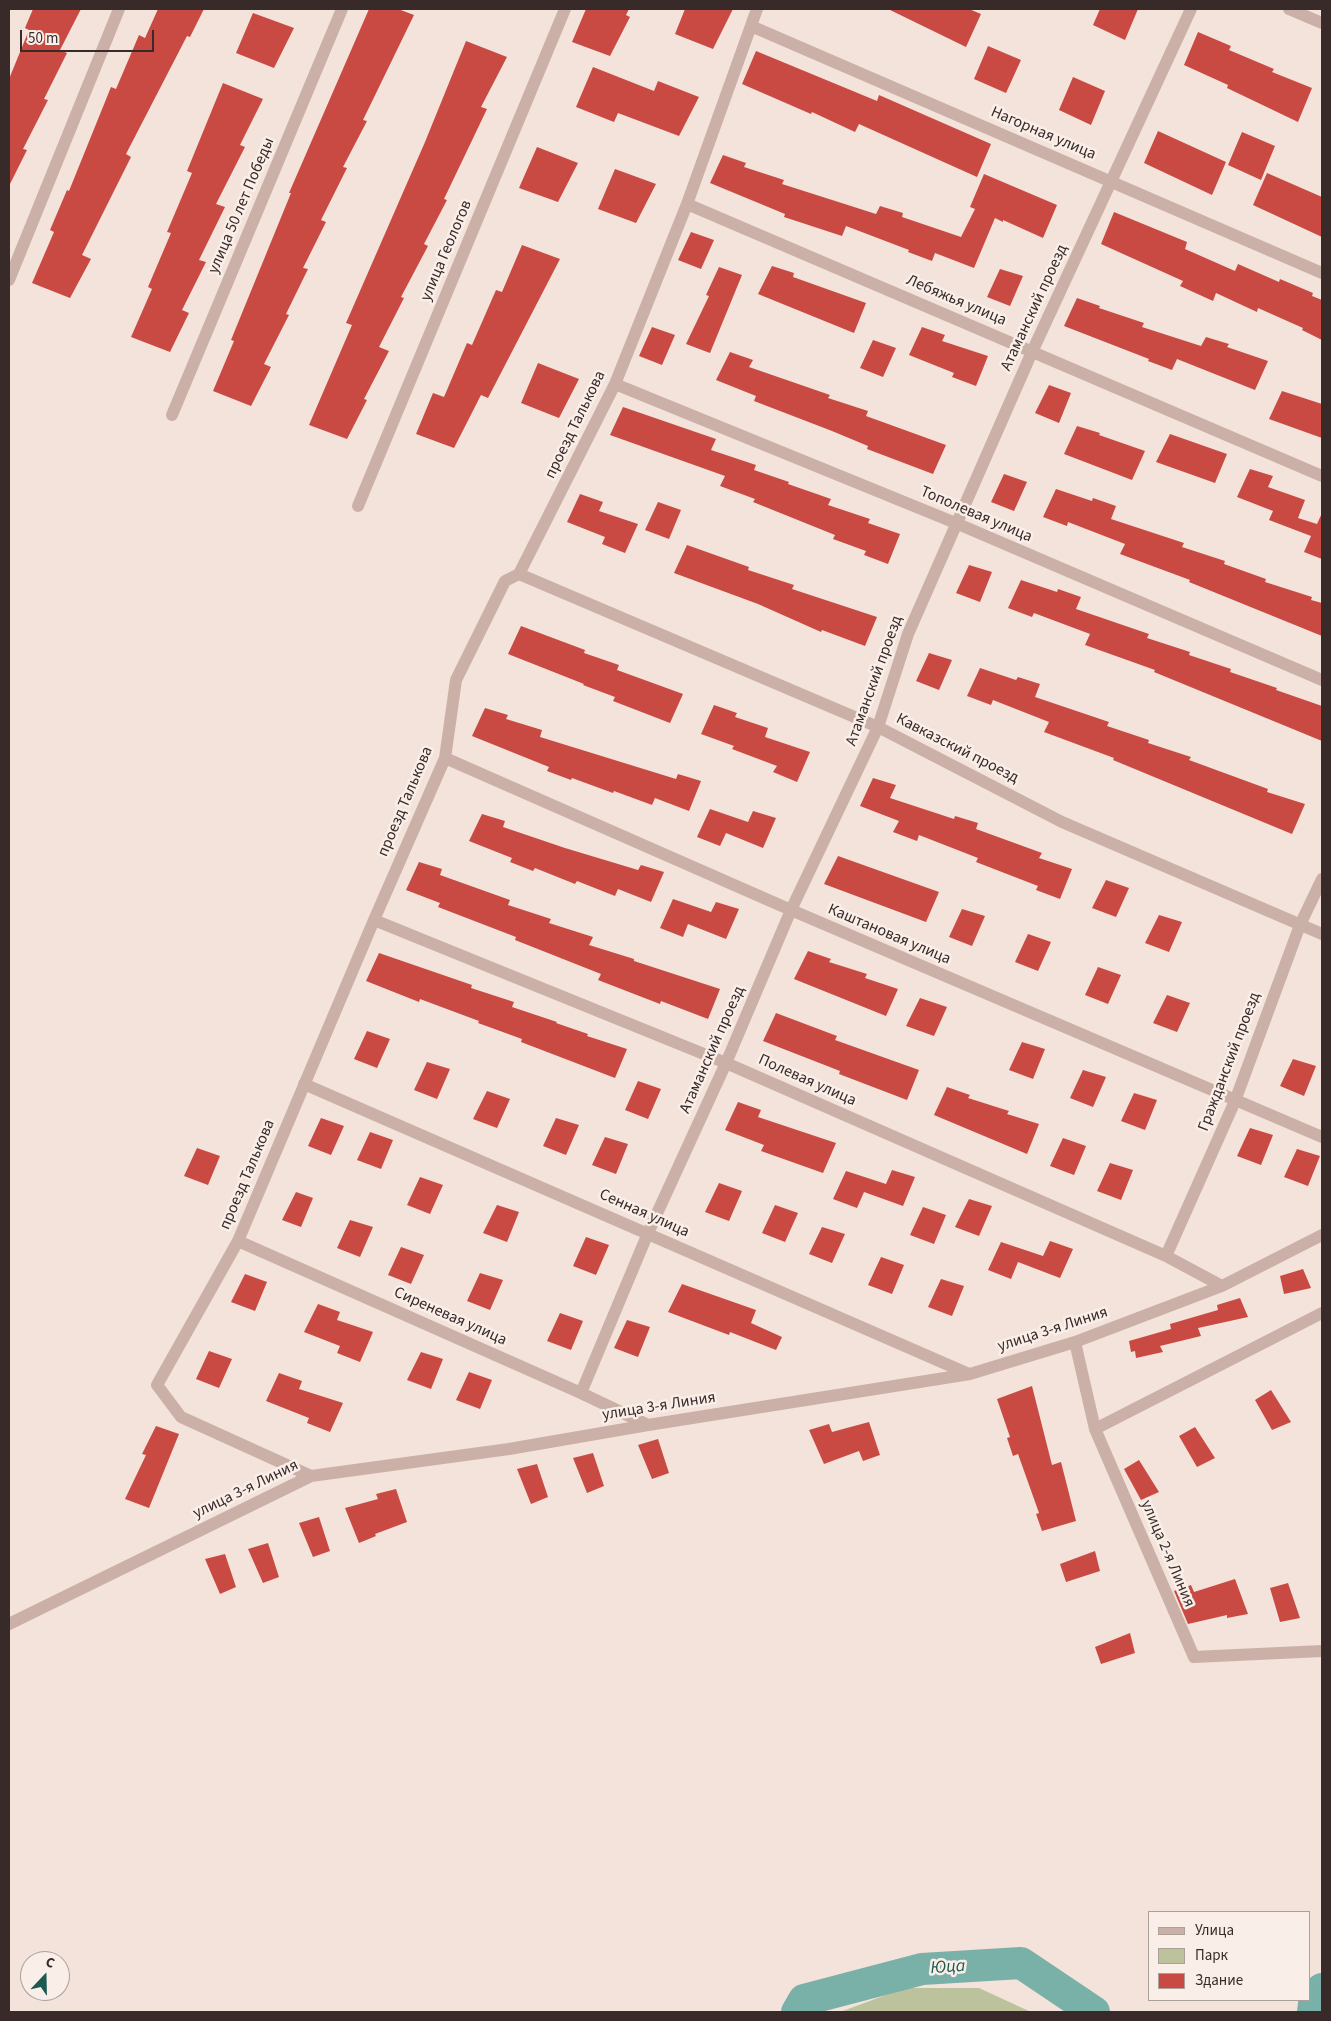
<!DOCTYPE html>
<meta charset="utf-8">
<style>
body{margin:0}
#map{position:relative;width:1331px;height:2021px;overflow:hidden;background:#f3e3db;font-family:"Source Sans 3",sans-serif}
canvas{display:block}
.frame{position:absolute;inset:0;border:10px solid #372a28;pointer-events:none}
.legend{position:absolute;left:1148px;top:1911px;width:162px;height:90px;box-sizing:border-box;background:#faeee8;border:1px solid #aca09b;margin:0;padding:6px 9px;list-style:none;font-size:15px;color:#372a28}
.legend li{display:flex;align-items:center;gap:10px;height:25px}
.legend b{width:25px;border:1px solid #aca09b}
.north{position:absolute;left:20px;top:1951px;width:50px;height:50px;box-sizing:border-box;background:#faeee8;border:1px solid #aca09b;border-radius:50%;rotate:21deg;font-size:14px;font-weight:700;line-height:20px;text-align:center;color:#372a28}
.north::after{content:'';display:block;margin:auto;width:18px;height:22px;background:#1c5a52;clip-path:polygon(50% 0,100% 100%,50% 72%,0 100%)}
.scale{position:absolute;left:20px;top:30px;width:134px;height:22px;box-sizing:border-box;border:2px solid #372a28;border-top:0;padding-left:6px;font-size:15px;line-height:18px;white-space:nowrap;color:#372a28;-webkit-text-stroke:4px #faeee8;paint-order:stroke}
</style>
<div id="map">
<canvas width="1331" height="2021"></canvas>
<div class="frame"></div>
<ul class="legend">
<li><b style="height:6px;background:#cbb0a7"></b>Улица</li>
<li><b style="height:14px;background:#bcc29b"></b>Парк</li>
<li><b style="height:14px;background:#c94a43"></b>Здание</li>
</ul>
<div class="north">С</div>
<div class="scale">50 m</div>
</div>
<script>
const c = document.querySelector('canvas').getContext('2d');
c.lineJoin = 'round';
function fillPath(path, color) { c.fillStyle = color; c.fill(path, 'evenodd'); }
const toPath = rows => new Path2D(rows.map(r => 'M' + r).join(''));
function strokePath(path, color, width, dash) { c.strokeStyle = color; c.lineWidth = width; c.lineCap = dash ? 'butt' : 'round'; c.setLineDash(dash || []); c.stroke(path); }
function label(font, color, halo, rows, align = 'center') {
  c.font = font + ' "Source Sans 3",sans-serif'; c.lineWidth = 5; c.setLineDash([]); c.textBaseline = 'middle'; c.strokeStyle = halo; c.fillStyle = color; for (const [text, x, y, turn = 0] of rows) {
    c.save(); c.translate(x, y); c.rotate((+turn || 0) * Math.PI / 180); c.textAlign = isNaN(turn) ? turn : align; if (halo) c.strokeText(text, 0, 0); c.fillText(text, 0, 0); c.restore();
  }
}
const green = toPath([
 [905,1988,979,1988,1031,2012,840,2012]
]);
const river = toPath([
 [797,2012,804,2000,922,1969,1021,1963,1094,2012],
 [1313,2012,1315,1995,1322,1989]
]);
const building = toPath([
 [33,9,81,9,60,50,67,53,44,99,48,100,23,149,27,150,9,186,9,79,29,30,25,28],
 [158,9,204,9,190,37,187,36,126,154,131,157,82,255,91,259,70,298,32,283,54,232,50,230,67,190,69,191,111,87,116,89,139,35,145,38],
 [369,9,398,9,414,15,363,120,367,121,343,167,347,168,321,220,326,222,303,268,308,269,286,314,289,315,264,364,271,367,251,406,213,391,234,341,231,340,291,193,289,193],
 [586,9,629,9,626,15,630,17,610,56,572,42],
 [685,9,733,9,713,49,675,34],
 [888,9,969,9,981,14,966,47],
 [1100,9,1138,9,1125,40,1093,25],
 [253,13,294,28,274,68,236,53],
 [1198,32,1231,46,1229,50,1274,69,1272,72,1312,88,1298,122,1227,88,1228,85,1184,65],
 [466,41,507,57,481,107,487,109,444,199,447,200,424,244,428,246,401,297,404,298,379,347,389,351,364,399,367,400,347,439,309,425,352,325,346,323,425,142],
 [988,46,1021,60,1006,93,974,79],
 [756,51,877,101,879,95,991,144,977,177,859,124,855,132,812,112,811,114,742,84],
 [593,67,654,91,658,81,699,97,679,136,618,113,614,122,576,107],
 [1073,77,1105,91,1091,125,1059,110],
 [223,83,263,99,240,145,245,147,216,204,225,207,199,260,206,262,182,310,189,313,170,352,131,337,152,289,148,287,171,233,167,232,192,173,187,171],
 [1158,131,1226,162,1212,195,1144,163],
 [1242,132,1275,146,1261,180,1228,165],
 [537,147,578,163,558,202,519,188],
 [723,155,746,163,744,167,784,180,782,184,876,214,880,206,903,213,902,217,961,237,975,209,970,207,984,174,1057,205,1043,238,1003,220,1003,222,995,218,974,268,935,253,932,261,908,252,909,250,846,226,842,236,784,217,785,214,710,183],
 [615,169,656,184,636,223,598,209],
 [1267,173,1322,197,1322,237,1253,205],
 [1114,212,1187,242,1185,249,1235,271,1238,264,1279,282,1280,279,1313,293,1312,296,1322,300,1322,340,1302,330,1303,328,1258,308,1257,312,1216,293,1213,301,1180,286,1183,281,1101,244],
 [691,232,714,240,701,269,678,260],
 [522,245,560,259,488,398,481,395,454,448,416,434,433,393,444,397,467,343,472,345,496,290,502,292],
 [772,266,794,273,793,277,866,303,854,333,758,294],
 [719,267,742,275,710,353,686,344,709,296,706,295],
 [1000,269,1023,276,1010,306,987,297],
 [1077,298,1100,306,1099,308,1144,323,1142,327,1201,346,1206,337,1229,344,1227,347,1268,361,1255,390,1177,359,1172,370,1148,361,1149,359,1064,326],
 [652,327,675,335,662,365,639,356],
 [922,327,945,335,942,341,988,356,976,386,952,377,954,373,909,355],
 [873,340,896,348,883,377,860,368],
 [730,352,753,360,749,367,830,395,828,398,868,411,866,416,946,445,933,474,867,449,868,446,832,431,754,401,756,396,716,380],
 [538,363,579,379,559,418,521,403],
 [1049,385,1071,393,1059,423,1035,413],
 [1282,391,1322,404,1322,438,1269,419],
 [623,407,716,439,711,450,756,465,754,470,789,482,788,484,831,499,828,505,870,519,868,523,900,534,888,564,864,555,866,551,833,539,835,535,753,502,755,499,720,486,725,476,610,435],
 [1077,426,1100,433,1099,435,1145,451,1132,480,1064,454],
 [1170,434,1227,454,1215,483,1156,462],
 [1250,469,1273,476,1268,487,1305,500,1298,518,1317,524,1322,513,1322,559,1304,552,1311,536,1269,520,1273,511,1237,497],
 [1004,474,1027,482,1014,511,991,502],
 [1056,489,1092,501,1093,498,1116,506,1111,519,1184,543,1182,547,1225,561,1224,564,1266,579,1265,582,1312,597,1311,600,1322,603,1322,636,1189,582,1190,580,1120,554,1125,544,1068,522,1067,526,1043,517],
 [580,494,603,502,599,511,638,524,625,553,602,544,605,537,567,522],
 [658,502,681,510,669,539,645,530],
 [687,545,749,567,748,570,794,585,792,589,877,617,865,646,822,630,821,632,758,604,674,573],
 [969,565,992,572,980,602,956,593],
 [1021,580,1057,592,1058,589,1081,597,1076,609,1149,634,1147,638,1190,652,1189,655,1231,669,1230,672,1277,688,1276,690,1322,706,1322,741,1154,672,1155,670,1085,645,1090,634,1034,613,1032,617,1008,608],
 [521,626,585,650,584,653,619,665,617,670,683,694,670,723,613,701,615,697,583,685,584,684,508,654],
 [929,653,952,660,939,690,916,681],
 [980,668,1016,680,1018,677,1040,684,1035,697,1109,722,1107,726,1149,740,1148,743,1191,757,1189,760,1268,789,1267,792,1305,804,1292,834,1113,760,1114,758,1044,732,1049,722,993,700,991,705,967,696],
 [714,705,737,713,735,717,768,728,765,737,810,752,797,782,773,772,777,766,732,749,734,746,701,734],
 [485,708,508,715,506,719,542,730,540,737,676,779,678,774,701,781,689,811,655,798,652,805,614,791,613,793,572,778,571,780,547,771,549,767,472,736],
 [873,778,896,785,890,798,954,819,955,816,978,823,976,829,1042,853,1039,858,1072,869,1060,899,1036,890,1038,886,976,862,978,858,919,835,917,841,893,832,899,821,860,806],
 [710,809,748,822,753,811,776,818,763,848,726,833,720,846,697,837],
 [482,814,505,821,503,827,565,848,638,870,641,865,664,872,651,902,618,889,615,896,577,881,575,884,535,868,533,871,510,862,512,858,469,841],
 [838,856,939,892,926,922,824,884],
 [419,862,442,869,440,875,510,900,508,905,551,919,549,923,593,937,589,945,634,959,634,961,720,989,708,1019,661,1001,660,1004,598,980,601,974,515,940,516,937,438,907,440,903,406,890],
 [1106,880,1129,888,1116,917,1092,908],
 [673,899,711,912,716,902,739,909,726,939,688,924,683,937,660,928],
 [962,909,985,916,972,946,949,937],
 [1159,915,1182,922,1169,952,1145,943],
 [1028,934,1051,942,1038,971,1015,962],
 [808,951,831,959,829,962,867,974,865,978,898,989,886,1016,794,979],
 [379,953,472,985,471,988,514,1002,512,1007,557,1022,556,1023,588,1034,587,1036,627,1049,615,1078,521,1042,522,1039,478,1023,479,1021,420,999,419,1002,366,981],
 [1098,967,1121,975,1108,1004,1085,995],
 [1167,995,1190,1003,1177,1032,1153,1023],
 [920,998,947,1007,934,1036,906,1026],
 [776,1013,837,1036,835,1040,919,1070,907,1100,839,1074,840,1071,763,1041],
 [367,1031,390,1039,377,1068,354,1059],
 [1022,1042,1045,1049,1033,1079,1009,1070],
 [1293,1059,1316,1066,1304,1096,1280,1086],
 [427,1062,450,1069,437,1099,414,1090],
 [1083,1070,1106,1077,1093,1107,1070,1098],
 [638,1081,661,1089,648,1119,625,1110],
 [947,1087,970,1095,968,1098,1009,1111,1007,1114,1039,1124,1027,1154,934,1115],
 [487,1091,510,1099,497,1128,473,1119],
 [1134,1093,1157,1100,1145,1130,1121,1121],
 [738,1102,761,1110,758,1117,836,1143,823,1173,761,1151,764,1145,725,1130],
 [321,1118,344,1126,331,1155,308,1146],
 [556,1118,579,1125,566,1155,543,1146],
 [1250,1128,1273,1135,1261,1165,1237,1156],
 [370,1132,393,1140,381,1169,357,1160],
 [605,1137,628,1144,616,1174,592,1165],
 [1063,1138,1086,1146,1074,1175,1050,1166],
 [197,1148,220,1156,208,1185,184,1176],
 [1297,1149,1320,1156,1308,1186,1284,1177],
 [1110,1163,1133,1170,1121,1200,1097,1191],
 [892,1170,915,1177,903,1206,864,1192,857,1208,833,1199,846,1171,886,1184],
 [420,1177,443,1185,430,1214,407,1205],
 [719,1183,742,1191,729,1221,705,1212],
 [296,1192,313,1198,301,1227,282,1220],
 [969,1199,992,1206,979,1236,955,1227],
 [497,1205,519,1212,507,1242,483,1233],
 [775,1205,798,1213,785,1242,762,1233],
 [923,1207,946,1215,934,1244,910,1235],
 [350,1220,373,1227,360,1257,337,1248],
 [822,1227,845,1234,832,1263,809,1254],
 [586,1237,609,1245,596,1275,573,1266],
 [1050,1241,1073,1249,1060,1278,1018,1262,1011,1279,988,1270,1001,1242,1043,1256],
 [401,1247,424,1255,411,1284,388,1275],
 [881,1257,904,1265,892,1294,868,1285],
 [1303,1269,1311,1288,1284,1294,1280,1276],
 [480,1273,503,1280,490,1310,467,1301],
 [245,1274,267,1282,255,1311,231,1302],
 [941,1279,964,1286,952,1316,928,1307],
 [682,1284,756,1310,751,1323,782,1337,776,1350,730,1332,729,1335,668,1312],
 [1240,1298,1248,1317,1198,1328,1201,1336,1160,1346,1163,1352,1136,1358,1135,1351,1131,1352,1129,1341,1171,1329,1170,1324,1218,1310,1217,1305],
 [318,1304,340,1312,337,1320,373,1332,360,1362,337,1353,340,1346,304,1332],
 [560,1313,583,1321,571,1350,547,1341],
 [627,1320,650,1327,638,1357,614,1348],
 [209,1351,232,1359,219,1388,196,1379],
 [421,1352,443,1359,431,1389,407,1380],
 [469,1372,492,1380,480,1409,456,1400],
 [279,1373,302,1381,299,1389,343,1403,330,1432,307,1423,309,1418,266,1401],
 [1032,1386,1052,1465,1061,1462,1076,1521,1042,1531,1036,1514,1039,1513,1018,1454,1013,1456,1007,1438,1010,1437,997,1399],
 [1271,1390,1291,1422,1272,1430,1255,1400],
 [869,1422,880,1455,863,1461,859,1451,824,1464,809,1430,829,1424,832,1432],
 [156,1426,179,1434,149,1508,125,1499,146,1455,142,1454],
 [1195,1427,1215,1458,1197,1467,1179,1436],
 [658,1439,669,1473,652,1479,638,1445],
 [593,1453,604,1486,587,1493,573,1458],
 [1139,1460,1159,1492,1141,1500,1124,1469],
 [537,1464,548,1497,531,1504,517,1469],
 [396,1489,407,1522,375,1534,376,1536,359,1543,345,1508,378,1499,376,1494],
 [319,1517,330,1551,313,1557,299,1523],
 [268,1543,279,1577,263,1583,248,1549],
 [1095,1551,1100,1571,1066,1582,1060,1564],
 [225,1554,236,1587,220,1594,205,1559],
 [1235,1579,1248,1614,1227,1618,1227,1615,1188,1624,1174,1591,1191,1585,1194,1592],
 [1288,1583,1300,1618,1280,1622,1270,1588],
 [1130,1633,1135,1653,1101,1664,1095,1647]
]);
const minor = toPath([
 [1289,9,1322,23],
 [751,26,1322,273],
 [687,204,1322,476],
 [9,280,119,9],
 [615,384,958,524,1322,680],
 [172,415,342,9],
 [358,506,565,9],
 [519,574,878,727,1062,822,1322,934],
 [445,758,791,910,1322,1137],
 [374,920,726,1063,1166,1256,1222,1286],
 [304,1084,969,1374],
 [238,1241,581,1393,648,1425],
 [1166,1256,1235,1101,1300,925,1322,879],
 [1075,1342,1095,1429,1194,1657,1322,1651],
 [581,1393,648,1233,726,1063,791,910,878,727,908,634,1032,352,1191,9],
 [1095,1429,1322,1313],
 [311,1476,181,1417,157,1385,238,1241,374,920,445,758,456,680,505,581,519,574,615,384,687,204,757,9],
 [9,1624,311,1476,509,1449,648,1425,970,1374,1075,1342,1222,1286,1322,1235]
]);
const streetNames = [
 ["Нагорная улица",1043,134,23],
 ["улица 50 лет Победы",242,206,-67],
 ["улица Геологов",447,251,-67],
 ["Лебяжья улица",956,301,23],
 ["Атаманский проезд",1035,308,-65],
 ["проезд Талькова",576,425,-64],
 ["Тополевая улица",976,515,23],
 ["Атаманский проезд",875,681,-70],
 ["Кавказский проезд",957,749,27],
 ["проезд Талькова",406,802,-67],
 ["Каштановая улица",889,935,23],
 ["Атаманский проезд",713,1050,-66],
 ["Гражданский проезд",1230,1062,-69],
 ["Полевая улица",807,1081,24],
 ["проезд Талькова",248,1175,-67],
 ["Сенная улица",644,1214,24],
 ["Сиреневая улица",450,1317,24],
 ["улица 3-я Линия",1053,1330,-18],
 ["улица 3-я Линия",659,1407,-9],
 ["улица 3-я Линия",246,1490,-26],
 ["улица 2-я Линия",1167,1554,67]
];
const waterNames = [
 ["Юца",948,1968,-4]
];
fillPath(green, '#bcc29b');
strokePath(river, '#79b1a8', 32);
fillPath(building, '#c94a43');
strokePath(minor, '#cbb0a7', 12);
label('16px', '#372a28', '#faeee8', streetNames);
label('italic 18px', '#1c5a52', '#faeee8', waterNames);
</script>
